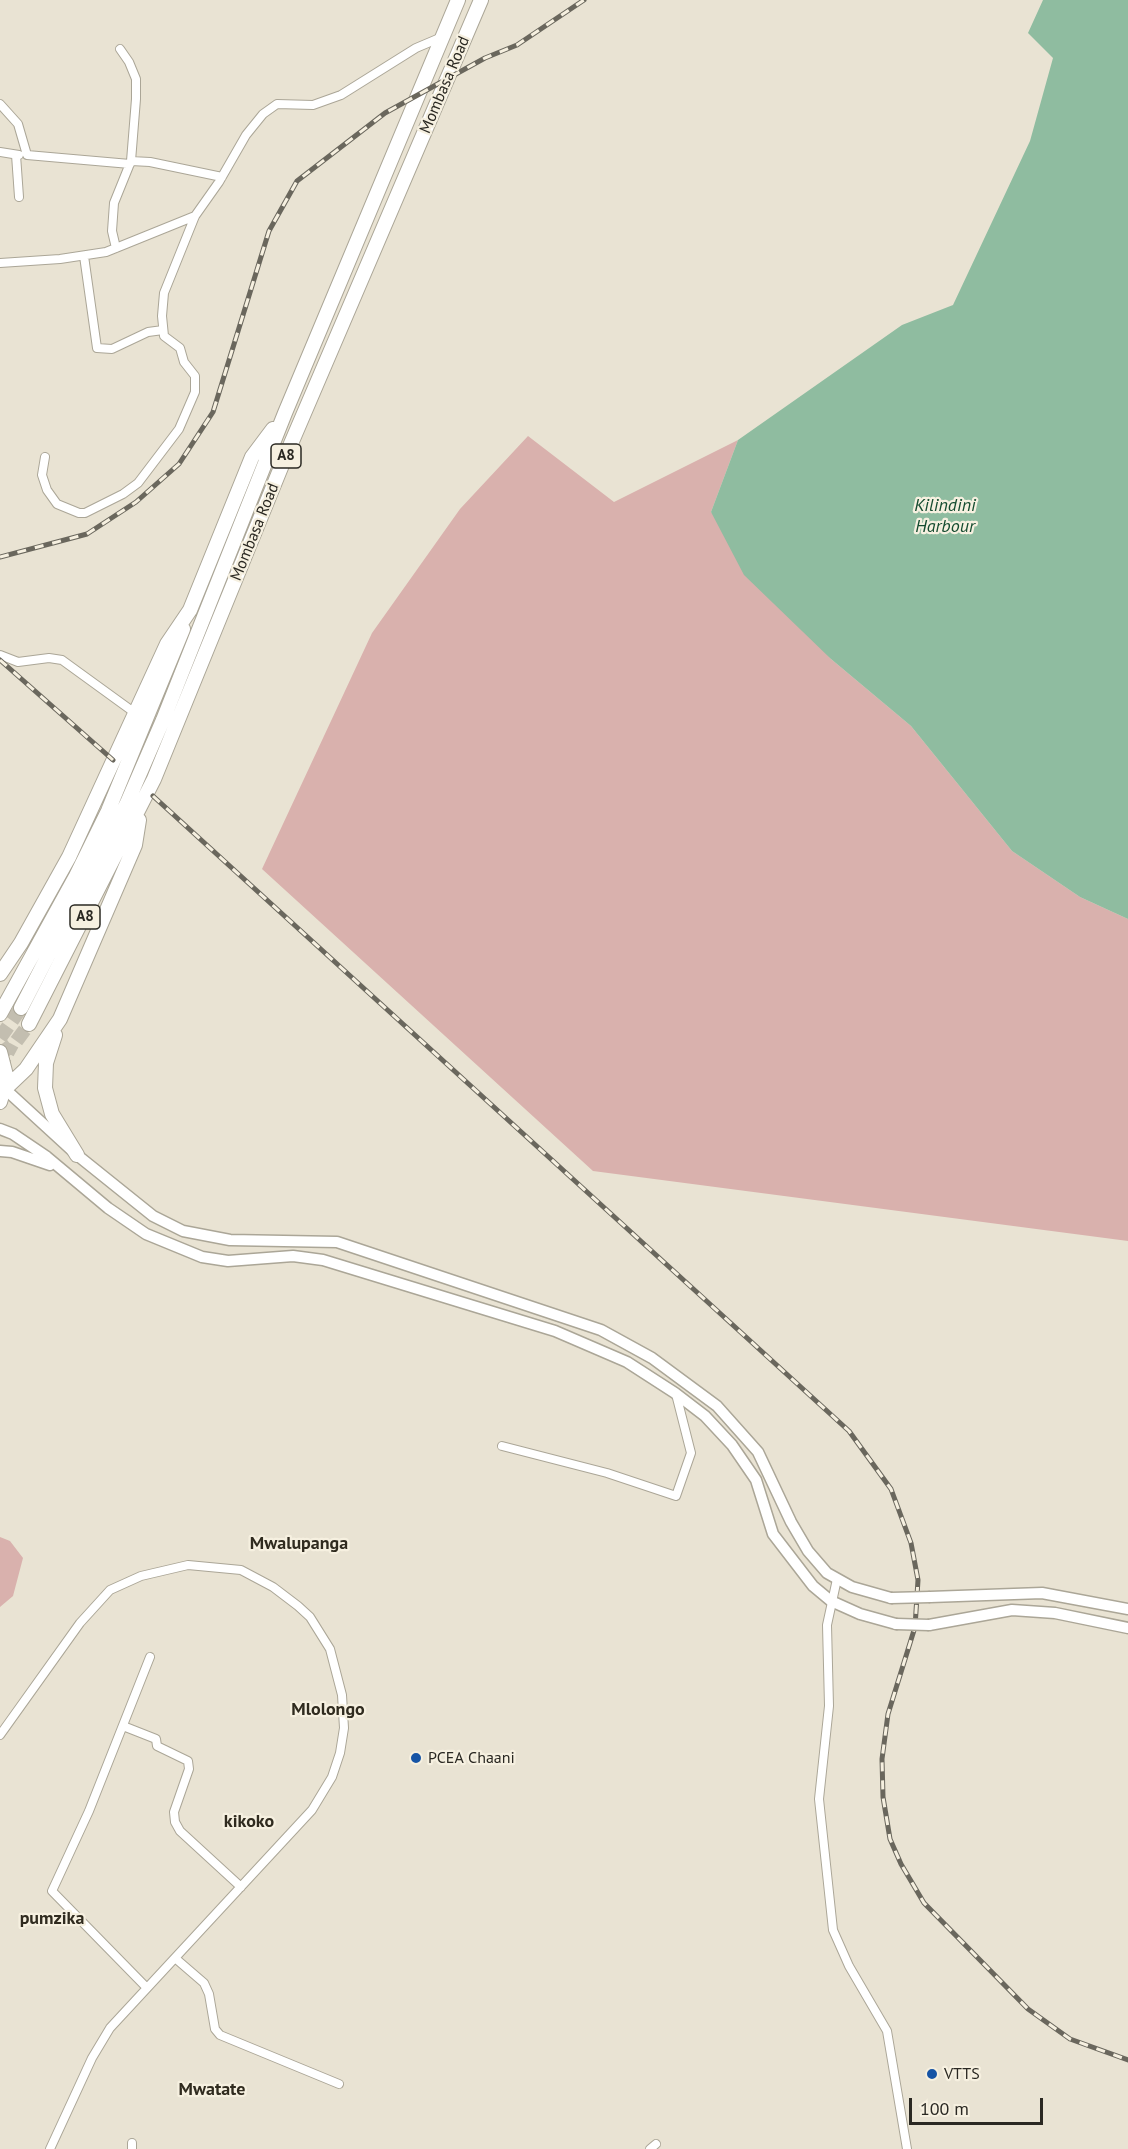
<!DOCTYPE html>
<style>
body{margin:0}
#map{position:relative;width:1128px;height:2149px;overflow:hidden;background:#e9e3d3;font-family:"PT Sans",sans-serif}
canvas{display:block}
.scale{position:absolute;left:909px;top:2098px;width:134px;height:27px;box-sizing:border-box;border:3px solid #2a2822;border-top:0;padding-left:8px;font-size:18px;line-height:21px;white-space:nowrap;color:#2a2822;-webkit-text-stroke:4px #f6f0e0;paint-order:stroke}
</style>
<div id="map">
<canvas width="1128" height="2149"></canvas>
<div class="scale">100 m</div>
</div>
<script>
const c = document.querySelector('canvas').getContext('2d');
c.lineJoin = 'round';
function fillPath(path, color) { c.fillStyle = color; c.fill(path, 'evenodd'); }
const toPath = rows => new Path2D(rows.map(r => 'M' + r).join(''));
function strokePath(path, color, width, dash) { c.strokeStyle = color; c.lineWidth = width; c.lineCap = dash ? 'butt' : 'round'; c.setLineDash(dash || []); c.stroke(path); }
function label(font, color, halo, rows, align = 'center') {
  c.font = font + ' "PT Sans",sans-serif'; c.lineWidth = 4.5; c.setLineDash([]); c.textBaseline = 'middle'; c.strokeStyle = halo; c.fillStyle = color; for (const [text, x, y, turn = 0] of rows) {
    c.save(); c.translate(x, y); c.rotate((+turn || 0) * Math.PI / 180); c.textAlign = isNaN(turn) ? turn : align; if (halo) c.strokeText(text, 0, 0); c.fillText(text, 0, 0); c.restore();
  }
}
const green = toPath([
 [528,436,614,502,738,440,711,512,831,659,911,726,1012,851,1080,897,1128,919,1128,1241,593,1171,262,869,372,633,460,509],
 [0,1537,10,1541,23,1558,13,1596,0,1607]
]);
const water = toPath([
 [1043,0,1128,0,1128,919,1080,897,1012,851,911,726,831,659,744,575,711,512,738,440,902,325,953,305,1030,141,1053,58,1028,33]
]);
const secondaryTunnel = toPath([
 [2,1067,15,1043]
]);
const trunkTunnel = toPath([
 [0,1038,21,1008],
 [0,1054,15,1043,29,1024]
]);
const minor = toPath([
 [0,104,18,124,27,155,130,164],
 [0,152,19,155],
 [16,155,19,197],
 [131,161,150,162,222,177],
 [116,248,112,231,114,203,131,161,136,99,136,79,129,62,120,49],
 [84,256,97,348,112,349,148,332,163,330],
 [0,263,60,259,106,252,195,216],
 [45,457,42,475,47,490,57,504,79,513,85,513,123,494,138,483,179,429,195,392,195,376,184,362,180,348,164,336,162,316,164,293,195,216,219,182,246,135,263,114,277,104,313,105,341,95,416,48,442,37],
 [0,655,18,662,49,658,62,660,135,713],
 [502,1446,607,1473,676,1496,691,1453,676,1394],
 [837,1579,827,1625,829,1706,819,1799,833,1930,849,1966,887,2031,907,2149],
 [123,1726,156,1739,157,1746,188,1761,189,1769,174,1812,175,1822,180,1831,241,1887],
 [0,1735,80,1623,110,1590,141,1576,188,1565,241,1570,273,1587,298,1606,310,1617,330,1649,342,1695,344,1728,340,1753,332,1777,312,1810,110,2028,92,2058,50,2149],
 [175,1958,204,1983,209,1994,215,2029,220,2035,339,2084],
 [146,1987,52,1891,89,1811,150,1657],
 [132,2149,132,2143],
 [650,2149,656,2144]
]);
const secondary = toPath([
 [5,1089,77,1155,153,1216,183,1231,230,1240,337,1242,601,1330,652,1358,717,1406,758,1452,791,1522,808,1551,827,1573,852,1587,891,1598],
 [0,1129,13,1134,47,1157,108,1208,146,1234,202,1257,228,1261,293,1256,323,1260,555,1331,627,1362,675,1393,705,1416,732,1445,756,1480,773,1534,813,1586,831,1601,860,1614,896,1624],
 [0,1151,12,1152,50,1165],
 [930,1597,1042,1593,1128,1609],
 [929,1625,1012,1610,1055,1613,1128,1628]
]);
const trunk = toPath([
 [0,974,21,943,69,857,167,644,190,610,252,457,273,429],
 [21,1008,127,803,163,720,285,413,458,0],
 [0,1014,75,878,108,811,183,629],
 [29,1024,154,779,284,460,481,0],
 [55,1035,46,1063,45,1088,52,1114,77,1155],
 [0,1052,7,1079,0,1102],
 [5,1089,26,1069,60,1019,135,845,139,820]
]);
const rail = toPath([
 [0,557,87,534,136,502,179,464,213,412,269,231,297,181,385,113,485,58,517,45,584,0],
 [0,660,113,760],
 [153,796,849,1431,891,1489,911,1543,918,1580,915,1627,888,1714,882,1759,883,1797,890,1839,901,1864,924,1903,1028,2009,1070,2039,1128,2060]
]);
const secondaryBridge = toPath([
 [891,1598,930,1597],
 [896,1624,929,1625]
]);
const markers = [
 [416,1758,6,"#1654a5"],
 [932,2074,6,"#1654a5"]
];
const shields = [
 [286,456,30],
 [85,917,30]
];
const shieldNames = [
 ["A8",286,456],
 ["A8",85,917]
];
const streetNames = [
 ["Mombasa Road",445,85,-67],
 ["Mombasa Road",255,532,-68]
];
const poiNames = [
 ["PCEA Chaani",428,1758],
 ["VTTS",944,2074]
];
const waterNames = [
 ["Kilindini",945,506],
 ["Harbour",945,527]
];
const neighbourhoodNames = [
 ["Mwalupanga",299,1544],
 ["Mlolongo",328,1710],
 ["kikoko",249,1822],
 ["pumzika",52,1919],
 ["Mwatate",212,2090]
];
fillPath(green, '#d9b1ad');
fillPath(water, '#8fbca0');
strokePath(secondaryTunnel, '#c3beb0', 10, [10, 5]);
strokePath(trunkTunnel, '#c3beb0', 14, [14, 7]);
strokePath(minor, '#aba697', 10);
strokePath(secondary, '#aba697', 13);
strokePath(trunk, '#aba697', 16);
strokePath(minor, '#fff', 8);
strokePath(secondary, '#fff', 10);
strokePath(trunk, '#fff', 14);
strokePath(rail, '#6a675d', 5);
strokePath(rail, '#f6f0e0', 3, [9]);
strokePath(secondaryBridge, '#aba697', 13, []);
strokePath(secondaryBridge, '#fff', 10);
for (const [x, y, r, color] of markers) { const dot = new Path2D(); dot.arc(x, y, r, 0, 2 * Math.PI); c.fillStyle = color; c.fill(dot); strokePath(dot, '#f6f0e0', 2); }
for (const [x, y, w] of shields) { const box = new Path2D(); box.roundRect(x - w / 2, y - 12, w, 24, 4.5); c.fillStyle = '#f6f0e0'; c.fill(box); strokePath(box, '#2a2822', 1.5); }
label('bold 15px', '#2a2822', null, shieldNames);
label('16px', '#2a2822', '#f6f0e0', streetNames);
label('16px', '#2a2822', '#f6f0e0', poiNames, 'left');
label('italic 18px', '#154c30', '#f6f0e0', waterNames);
label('bold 18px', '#302b1f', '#f6f0e0', neighbourhoodNames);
</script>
